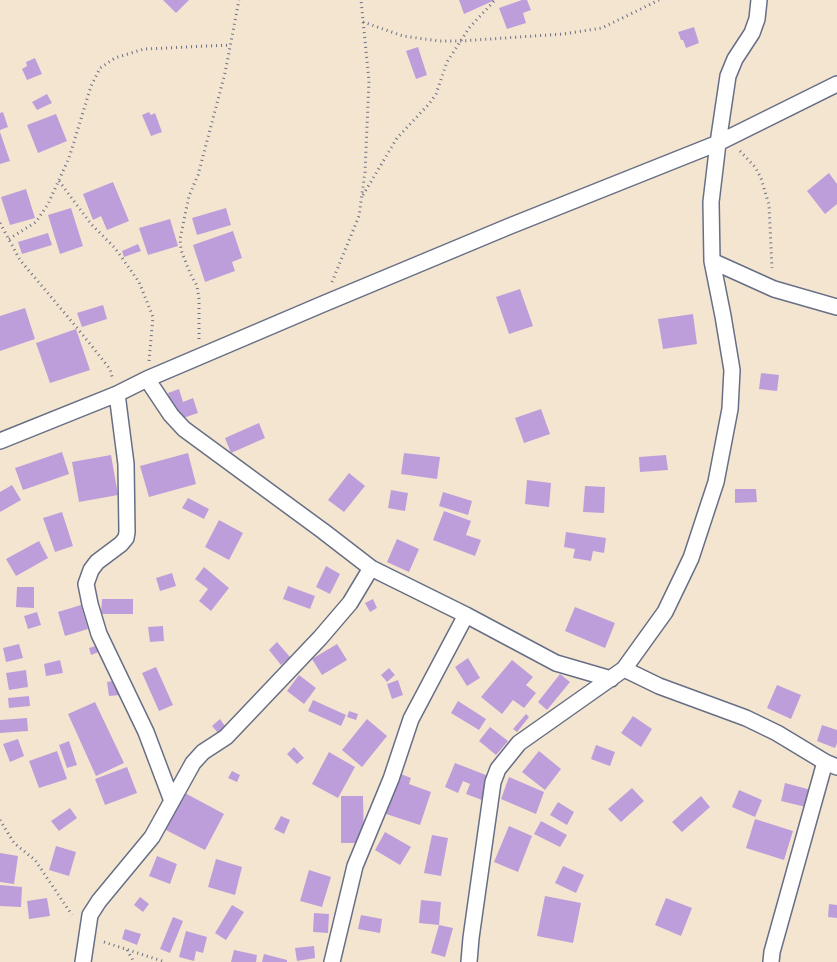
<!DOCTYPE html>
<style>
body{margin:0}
canvas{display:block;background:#f4e5d0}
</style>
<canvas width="837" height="962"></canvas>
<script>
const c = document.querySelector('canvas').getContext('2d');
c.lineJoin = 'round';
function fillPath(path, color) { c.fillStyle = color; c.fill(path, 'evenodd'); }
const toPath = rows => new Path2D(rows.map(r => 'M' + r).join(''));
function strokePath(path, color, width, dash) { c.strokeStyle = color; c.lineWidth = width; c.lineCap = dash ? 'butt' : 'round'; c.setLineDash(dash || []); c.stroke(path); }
const building = toPath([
 [163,0,189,0,176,13],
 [459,0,495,0,464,14],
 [522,0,527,0,531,10,523,13,526,23,507,29,499,8],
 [694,27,699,43,686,48,683,40,681,40,678,32],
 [418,47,427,75,416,79,406,51],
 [35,58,42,74,27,80,22,69,27,66,26,62],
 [47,94,52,103,37,110,32,102],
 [3,112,8,127,0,130,0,113],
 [149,112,151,115,155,113,162,132,151,136,142,115],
 [56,114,67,141,38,153,27,125],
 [0,132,10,161,0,164],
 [829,173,837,184,837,204,825,214,807,191],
 [113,182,129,221,107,230,101,216,93,220,83,194],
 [26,189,35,218,10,225,1,197],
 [71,208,83,246,60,254,48,215],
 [226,208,231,225,197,235,192,218],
 [170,219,178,246,148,255,139,228],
 [233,231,242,258,232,262,235,271,205,282,193,245],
 [48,233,52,245,22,254,18,242],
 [138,244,141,251,124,257,122,251],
 [520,289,533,326,509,334,496,297],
 [103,305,107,319,82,327,77,313],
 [25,308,35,339,0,351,0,316],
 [693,314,697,344,663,349,658,319],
 [76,329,90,370,50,383,36,343],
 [761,373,779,375,777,391,759,389],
 [179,389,183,402,193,398,198,413,177,420,168,393],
 [541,409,550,434,524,443,515,418],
 [259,423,265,438,231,453,225,438],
 [62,452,69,474,23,490,15,468],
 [188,453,196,484,149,497,140,466],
 [404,453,440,457,437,479,401,474],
 [111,455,118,495,79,502,72,462],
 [666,455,668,470,640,472,639,457],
 [349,473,365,486,344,512,328,500],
 [527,480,551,483,549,507,525,504],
 [12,485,21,500,0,512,0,492],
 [585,486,605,487,604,513,583,512],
 [735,489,756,489,757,502,735,503],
 [391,490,408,493,405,511,388,508],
 [443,492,472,501,468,515,439,506],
 [188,498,209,509,204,519,182,508],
 [444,511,471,521,466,535,481,540,475,556,433,540],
 [62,512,73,546,55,552,43,518],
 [219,520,243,533,229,560,205,547],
 [566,532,606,538,604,553,593,551,591,561,573,558,575,549,564,547],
 [397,539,419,549,409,572,387,562],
 [39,541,48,558,16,576,6,559],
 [326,566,340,574,330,594,316,587],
 [204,567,229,588,211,611,199,601,208,589,195,579],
 [172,573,176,586,160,591,156,578],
 [288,586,315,596,310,609,283,599],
 [17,587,34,587,34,608,16,607],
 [102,599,133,599,133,614,101,614],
 [373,599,377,608,370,612,365,603],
 [81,605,88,629,65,636,58,612],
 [575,607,615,623,605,648,565,631],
 [37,612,41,625,28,629,24,616],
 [163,626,164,641,150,642,148,627],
 [277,642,290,657,281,665,269,650],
 [19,644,23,658,6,662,3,648],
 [337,644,347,660,322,675,312,659],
 [99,645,101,651,91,655,89,648],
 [468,658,480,678,467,686,455,667],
 [60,660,63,673,46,676,44,664],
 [512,660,533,677,526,685,536,693,524,708,513,700,502,714,481,697],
 [156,667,173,705,159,711,142,673],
 [389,668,395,675,387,682,381,675],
 [26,670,28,687,9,690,6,673],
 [560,674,570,682,547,710,538,702],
 [299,675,316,688,304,704,287,691],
 [118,680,120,695,109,696,107,682],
 [398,680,403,695,392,699,387,684],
 [777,685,801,695,791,719,767,708],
 [29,696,30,706,9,708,8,698],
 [313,700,346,715,341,726,308,711],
 [458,701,486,719,479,730,451,713],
 [95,702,124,763,96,776,68,714],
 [349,711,358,714,356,720,347,717],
 [526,714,529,717,517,732,513,729],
 [633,716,652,729,641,747,621,733],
 [27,718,28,731,0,733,0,720],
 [220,719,227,729,219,734,212,726],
 [367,719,387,736,362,767,342,750],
 [822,725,837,730,837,743,835,748,817,741],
 [490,727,508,741,496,755,479,741],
 [18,739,24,756,10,762,3,744],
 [69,741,77,765,67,768,59,745],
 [596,745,615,752,610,766,591,759],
 [294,747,304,758,297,764,287,754],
 [57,751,67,779,39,788,29,761],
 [539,751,561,769,545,790,522,772],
 [329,752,355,767,338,798,312,784],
 [455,763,491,777,482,800,466,794,470,784,463,781,458,793,445,787],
 [127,767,137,793,105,805,95,779],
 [232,771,240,775,237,782,228,778],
 [396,772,411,778,409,784,431,792,420,825,383,813],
 [509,777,544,792,536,814,501,799],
 [785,783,811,790,806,807,781,801],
 [632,788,644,801,621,822,608,809],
 [739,790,762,800,755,817,732,807],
 [183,792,224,814,205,850,164,829],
 [341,796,363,796,364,843,341,843],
 [701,796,710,807,682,832,672,822],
 [558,802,574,812,567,825,550,815],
 [70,808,77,818,59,831,51,821],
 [281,816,290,820,284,834,274,829],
 [755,819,793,831,784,860,746,848],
 [541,821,567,835,560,847,534,834],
 [509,826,532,836,518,872,494,862],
 [385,832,411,847,400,865,375,850],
 [432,835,448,838,441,876,424,873],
 [56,846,76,852,69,876,49,870],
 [0,853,18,856,14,884,0,882],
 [157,856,177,864,170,884,149,876],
 [216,859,242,867,235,895,208,887],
 [563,866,584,875,576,893,555,883],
 [309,870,331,877,322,907,300,901],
 [0,885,22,887,21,907,0,906],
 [545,896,581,903,573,943,537,936],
 [140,897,149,904,143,912,134,905],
 [47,898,50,916,29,919,27,901],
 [666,898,692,908,681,936,655,925],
 [421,900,441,902,439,925,453,928,445,957,431,953,439,925,419,923],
 [829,904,837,905,837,918,828,917],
 [232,905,244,912,226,940,215,933],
 [314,913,329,914,328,933,313,932],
 [361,915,382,919,380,933,358,929],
 [173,917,183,921,170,953,160,949],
 [125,929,141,934,137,945,122,939],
 [186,931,207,937,203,953,196,951,194,961,179,957],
 [314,946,315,958,297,961,295,948],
 [234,950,257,955,256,962,231,962],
 [264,954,287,960,287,962,262,962]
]);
const path = toPath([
 [363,22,403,36,439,41,461,41,563,34,602,28,659,0],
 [740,151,755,167,761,178,769,205,772,268],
 [59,181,91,224,115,248,139,282,153,317,149,361],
 [363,195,397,138,429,104,436,94,447,62,469,28,495,0],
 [0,223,20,260,78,329,110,369,112,377],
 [9,239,36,222,48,204,69,158,91,86,100,68,115,58,144,49,230,45],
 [332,282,359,216,365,172,369,81,361,0],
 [199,339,199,299,197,286,190,273,181,250,180,239,189,196,198,175,225,73,239,0],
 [0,820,14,843,35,860,72,915],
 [104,942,165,962],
 [127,950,134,962]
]);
const street = toPath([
 [712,261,774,289,837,307],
 [147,379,171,415,184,429,323,531,371,568,466,615,556,663,611,679],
 [117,394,126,464,127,532,126,538,121,544,97,562,91,570,86,584,90,604,99,634,146,732,172,801],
 [0,441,117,394,147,379,323,304,510,226,718,143,837,84],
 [624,669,659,686,746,718,777,733,825,762,837,767],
 [83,962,90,915,99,901,152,837,193,763,203,752,226,737,320,638,350,603,371,568],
 [332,962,355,866,391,779,411,719,466,615],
 [469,962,471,938,493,782,498,769,519,743,624,669,665,612,691,558,716,482,730,409,732,370,723,316,712,261,711,202,718,143,728,76,735,59,752,33,757,19,759,0],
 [771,962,772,952,825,762]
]);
fillPath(building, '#be9eda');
strokePath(street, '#676f86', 18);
strokePath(path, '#676f86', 3, [1, 4]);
strokePath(street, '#fff', 15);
</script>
